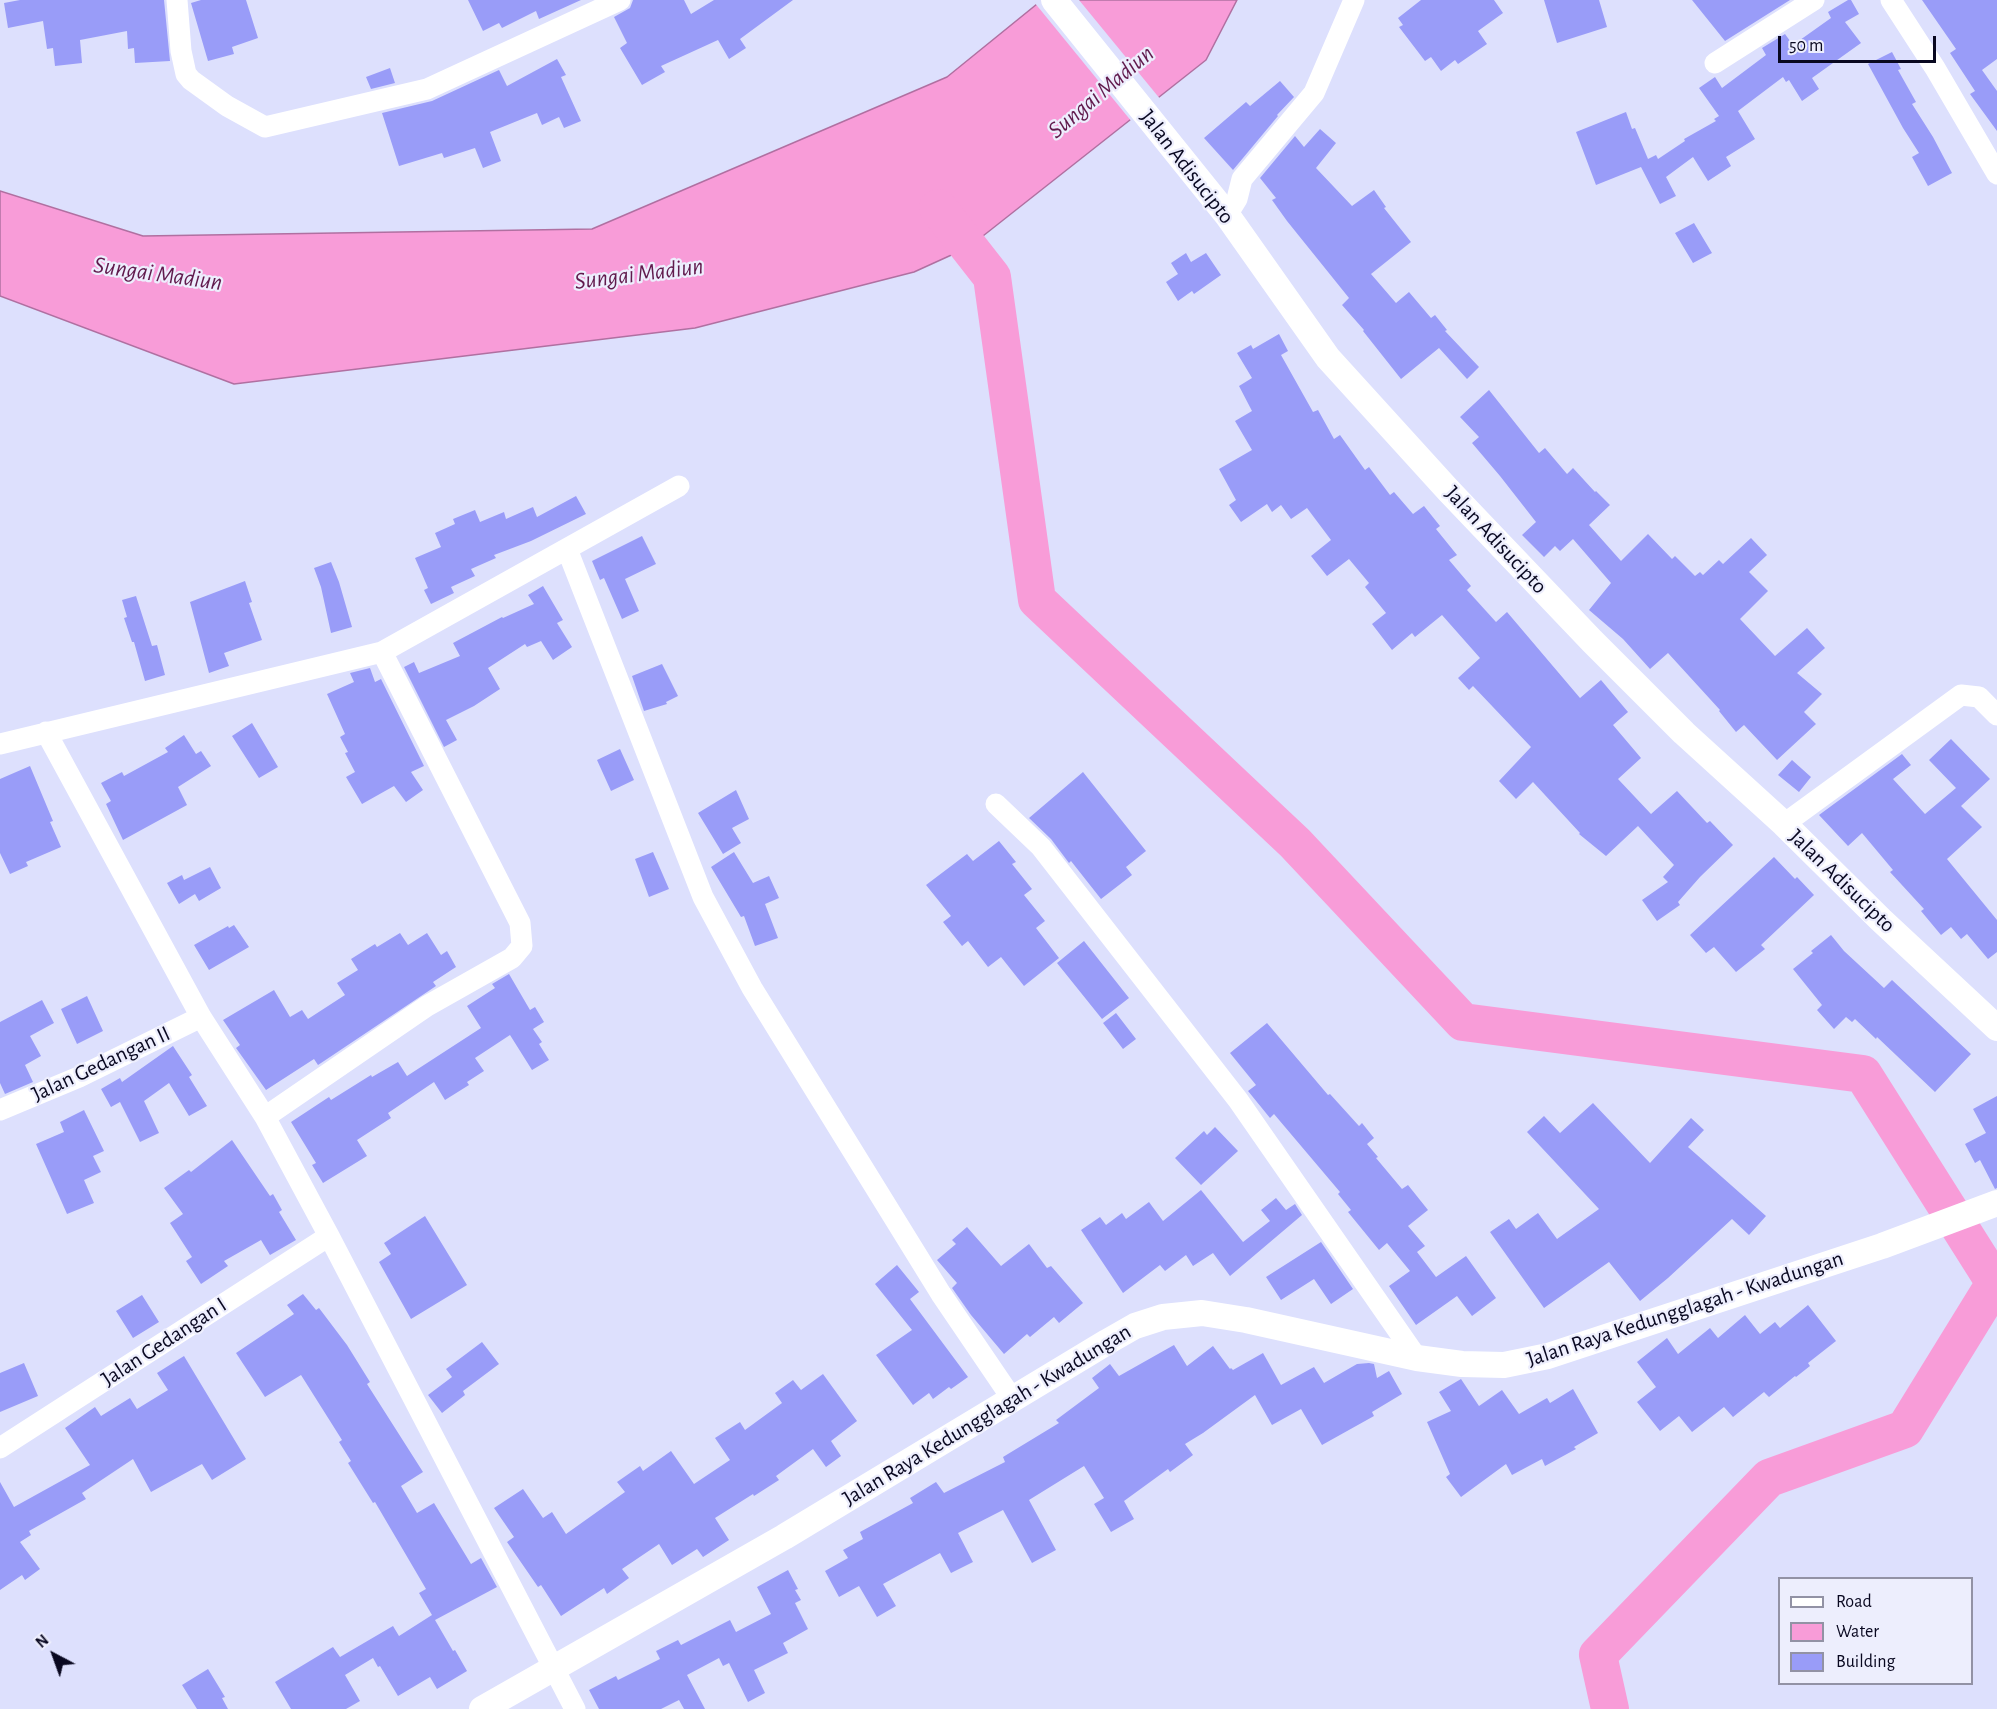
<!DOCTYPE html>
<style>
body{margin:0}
#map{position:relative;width:1997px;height:1709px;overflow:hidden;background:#dde0fd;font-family:"Alegreya Sans",sans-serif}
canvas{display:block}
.legend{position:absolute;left:1778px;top:1577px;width:195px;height:108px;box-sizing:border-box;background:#edeefd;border:2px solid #9292a5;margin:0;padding:8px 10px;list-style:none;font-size:18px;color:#090820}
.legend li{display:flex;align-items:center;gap:12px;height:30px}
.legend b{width:30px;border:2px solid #9292a5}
.north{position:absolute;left:24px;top:1625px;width:60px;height:60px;-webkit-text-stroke:4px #edeefd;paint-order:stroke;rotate:319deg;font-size:16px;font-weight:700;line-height:24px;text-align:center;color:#090820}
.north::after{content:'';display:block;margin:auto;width:21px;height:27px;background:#090820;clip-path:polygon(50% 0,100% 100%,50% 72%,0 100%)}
.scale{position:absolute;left:1778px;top:36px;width:158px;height:27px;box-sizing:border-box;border:3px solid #090820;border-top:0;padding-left:8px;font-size:18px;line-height:21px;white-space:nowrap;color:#090820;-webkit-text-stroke:4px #edeefd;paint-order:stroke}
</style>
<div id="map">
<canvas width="1997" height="1709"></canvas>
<ul class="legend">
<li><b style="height:8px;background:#fff"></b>Road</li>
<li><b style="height:16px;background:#f89cd8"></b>Water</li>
<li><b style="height:16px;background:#999cf8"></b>Building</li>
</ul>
<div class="north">N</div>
<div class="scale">50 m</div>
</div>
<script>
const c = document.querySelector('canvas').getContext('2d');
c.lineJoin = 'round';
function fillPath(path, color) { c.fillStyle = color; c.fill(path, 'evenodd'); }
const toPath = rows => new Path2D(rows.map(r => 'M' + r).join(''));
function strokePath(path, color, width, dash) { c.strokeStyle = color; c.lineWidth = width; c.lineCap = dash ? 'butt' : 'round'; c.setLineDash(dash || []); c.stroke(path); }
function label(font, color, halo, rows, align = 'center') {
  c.font = font + ' "Alegreya Sans",sans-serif'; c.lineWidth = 4.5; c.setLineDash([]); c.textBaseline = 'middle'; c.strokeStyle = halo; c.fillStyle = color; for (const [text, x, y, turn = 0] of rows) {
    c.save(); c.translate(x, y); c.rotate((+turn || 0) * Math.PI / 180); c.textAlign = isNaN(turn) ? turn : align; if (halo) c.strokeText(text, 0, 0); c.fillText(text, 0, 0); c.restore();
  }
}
const water = toPath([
 [1042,0,1237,0,1206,60,969,247,914,272,695,328,234,384,0,296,0,191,143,236,592,229,947,77,1042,0]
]);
const pier = toPath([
 [1037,0,1079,0,1161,100,1132,122,1034,2]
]);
const river = toPath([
 [938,208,992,277,1037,600,1295,843,1463,1022,1863,1074,1995,1283,1905,1429,1769,1478,1598,1655,1610,1709]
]);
const building = toPath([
 [20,0,164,0,170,61,135,63,134,48,128,49,127,31,80,40,82,63,55,66,53,48,47,49,43,21,8,28,4,3],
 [201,0,246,0,258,38,232,47,234,54,208,61,191,3],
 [468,0,581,0,539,19,536,11,502,28,499,23,483,31],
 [633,0,684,0,691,14,714,0,793,0,740,39,746,48,729,59,718,40,661,66,665,72,642,85,620,48,627,43,614,17,630,8],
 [1421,0,1494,0,1503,13,1478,31,1487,44,1458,64,1455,60,1441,71,1431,57,1425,61,1399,27,1403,25,1398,18],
 [1544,0,1599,0,1607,27,1557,43],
 [1692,0,1790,0,1725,41],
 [1848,0,1851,0,1859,14,1845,22,1861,43,1812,78,1819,89,1802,101,1789,80,1786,82,1783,77,1738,111,1755,139,1726,157,1731,166,1708,181,1693,157,1666,177,1676,196,1660,204,1641,167,1596,185,1576,132,1626,112,1632,129,1635,128,1648,159,1656,155,1658,159,1685,141,1684,139,1716,121,1714,119,1719,116,1699,88,1715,77,1722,88,1766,55,1762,48,1785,34,1793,45,1831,18,1828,12],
 [1922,0,1997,0,1997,59,1982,70,1997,91,1997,131,1970,94,1975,91,1950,53,1956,49],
 [1892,52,1901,69,1898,70,1916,102,1912,104,1933,137,1952,173,1928,186,1912,157,1919,153,1903,128,1868,64],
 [557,59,566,75,561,77,581,121,564,128,559,117,542,125,537,113,490,132,501,161,483,168,475,148,444,158,442,153,399,166,382,113,432,101,499,70,507,86],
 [390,68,395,83,371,89,366,77],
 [1280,81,1294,97,1277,115,1278,116,1233,170,1204,138,1246,102,1250,106],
 [1320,129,1336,143,1316,168,1352,206,1374,190,1386,207,1384,208,1411,242,1371,274,1396,303,1409,292,1431,318,1435,315,1447,330,1445,331,1479,367,1467,379,1439,348,1401,379,1363,331,1364,330,1342,305,1349,298,1287,221,1272,200,1276,198,1260,178,1295,136,1304,147],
 [1694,223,1712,253,1693,263,1675,233],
 [1186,253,1191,262,1206,253,1221,275,1194,294,1192,291,1178,301,1166,282,1178,274,1171,263],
 [1279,334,1288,351,1281,355,1313,412,1318,410,1334,439,1340,435,1365,470,1369,467,1390,495,1394,492,1413,514,1424,506,1440,526,1436,529,1457,555,1449,560,1471,586,1467,590,1496,622,1507,612,1580,698,1601,680,1628,712,1613,725,1641,758,1618,779,1651,814,1677,791,1707,823,1710,821,1733,845,1700,877,1678,902,1680,905,1657,921,1642,900,1668,882,1663,877,1674,865,1638,826,1606,856,1579,834,1580,833,1533,782,1516,799,1499,781,1531,747,1473,686,1469,690,1458,678,1480,658,1442,615,1415,637,1412,633,1392,650,1372,624,1386,613,1365,587,1369,583,1349,559,1327,576,1311,556,1331,540,1307,508,1291,519,1281,505,1272,512,1267,504,1241,522,1229,505,1236,500,1219,469,1252,450,1235,421,1252,411,1239,386,1252,378,1237,353,1251,345,1253,349],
 [1489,390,1539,453,1545,448,1567,474,1573,468,1595,492,1596,491,1610,505,1589,525,1621,561,1648,534,1672,559,1675,556,1695,576,1700,572,1703,575,1719,560,1723,564,1751,538,1767,555,1749,572,1768,591,1740,619,1775,656,1807,628,1825,648,1797,673,1822,694,1804,712,1816,724,1777,760,1744,725,1736,732,1719,711,1720,710,1668,653,1650,669,1623,639,1589,610,1611,583,1573,539,1560,551,1555,546,1544,557,1522,535,1536,522,1500,476,1472,443,1479,437,1460,417],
 [576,496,586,514,531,541,494,555,496,558,471,569,475,576,451,587,454,593,431,604,424,590,428,588,415,558,441,547,435,533,455,524,453,519,475,510,480,522,504,512,506,519,533,507,537,517],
 [642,536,656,564,625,579,639,611,622,619,604,578,600,580,592,561],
 [331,562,339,582,352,627,331,633,321,587,314,568],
 [245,581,252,602,249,603,262,640,224,653,229,666,209,673,190,602],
 [543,586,563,620,557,623,572,647,553,660,541,641,527,647,525,644,488,668,500,689,474,706,446,720,457,740,444,747,404,667,414,662,419,673,460,656,453,643,502,617,503,618,534,604,528,595],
 [136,596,152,646,157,645,165,675,145,681,134,642,132,642,124,618,127,617,122,600],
 [662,664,678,696,666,702,667,704,644,711,632,676],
 [370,668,375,682,381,679,424,766,411,772,423,790,406,802,394,786,362,804,346,777,355,772,345,753,348,752,340,737,345,734,327,694,354,682,350,673],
 [252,723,278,767,259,778,232,736],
 [184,735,196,754,201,751,211,766,178,787,187,805,123,840,106,804,111,801,101,783,122,772,124,776,168,752,165,748],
 [1951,739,1990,779,1961,806,1982,827,1947,859,1997,920,1997,952,1988,959,1967,934,1961,939,1951,927,1941,935,1921,911,1924,909,1890,872,1893,870,1862,833,1848,846,1819,815,1902,754,1911,765,1893,779,1925,814,1956,788,1929,760],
 [620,749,634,780,611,791,597,760],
 [1792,760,1811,777,1799,792,1778,775],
 [30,766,53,821,50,822,61,847,26,862,28,866,10,874,0,853,0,779],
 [1083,772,1146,851,1126,867,1132,875,1101,899,1071,861,1069,863,1051,839,1029,818],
 [736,790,749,819,732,828,741,843,723,854,698,813],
 [999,841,1016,862,1012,864,1032,889,1024,895,1045,921,1036,928,1059,958,1024,986,1001,957,988,967,968,941,962,946,943,922,951,916,926,885,967,854,973,861],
 [653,852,669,889,649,897,635,859],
 [734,852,753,883,769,876,779,898,765,904,778,938,755,946,744,916,741,917,711,867],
 [1774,857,1795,879,1797,877,1814,895,1761,945,1765,949,1736,972,1714,947,1706,953,1690,935],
 [210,867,221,888,199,901,195,894,179,904,167,883,182,875,184,880],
 [234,925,249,947,209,970,194,945,228,926,229,928],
 [400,933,408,945,427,933,441,955,447,951,456,967,433,982,436,986,333,1055,318,1065,314,1059,266,1090,236,1048,240,1045,223,1020,274,990,290,1017,302,1010,308,1019,345,995,337,983,358,970,351,959,375,944,377,947],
 [1831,935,1844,951,1884,988,1892,980,1971,1054,1935,1092,1877,1037,1876,1039,1855,1019,1852,1022,1846,1017,1834,1029,1817,1010,1822,1005,1793,969,1813,953,1811,951],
 [1084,941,1129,998,1102,1019,1057,963],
 [509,974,530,1010,535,1007,544,1022,533,1029,542,1042,539,1044,549,1060,532,1070,510,1035,475,1058,484,1071,467,1082,469,1085,445,1100,434,1082,388,1113,391,1118,357,1140,367,1156,323,1183,312,1165,316,1163,291,1122,329,1097,331,1100,371,1075,372,1077,398,1062,407,1076,481,1028,467,1006,495,988,492,984],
 [87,996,103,1031,77,1044,61,1009],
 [42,1000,54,1023,30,1036,41,1056,25,1065,33,1082,5,1094,0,1083,0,1022],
 [1116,1013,1136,1039,1123,1049,1103,1023],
 [1267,1023,1328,1095,1330,1094,1359,1126,1362,1123,1374,1138,1367,1144,1378,1157,1376,1158,1402,1189,1408,1185,1428,1210,1408,1226,1425,1246,1417,1252,1436,1277,1466,1256,1496,1298,1472,1316,1457,1296,1416,1325,1389,1286,1410,1271,1387,1243,1379,1250,1348,1212,1351,1210,1338,1194,1340,1192,1274,1114,1270,1118,1248,1091,1256,1085,1230,1053],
 [173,1046,192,1075,189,1077,207,1106,189,1116,169,1083,144,1101,159,1133,140,1142,120,1102,111,1107,101,1089,120,1078,122,1082],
 [1997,1096,1997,1188,1995,1189,1980,1160,1975,1163,1965,1144,1986,1133,1973,1109],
 [1593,1103,1650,1163,1691,1118,1704,1130,1688,1147,1766,1216,1749,1235,1732,1219,1668,1278,1640,1301,1609,1262,1544,1308,1490,1232,1509,1219,1516,1229,1538,1213,1557,1239,1599,1209,1527,1132,1544,1116,1560,1133],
 [84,1110,104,1151,93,1156,101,1172,84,1180,94,1203,67,1214,36,1144,64,1132,60,1122],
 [1215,1127,1238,1151,1201,1185,1175,1158,1204,1131,1207,1135],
 [232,1140,270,1196,273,1194,282,1210,279,1212,296,1240,270,1255,261,1240,224,1261,228,1266,201,1284,186,1261,192,1257,170,1223,183,1214,164,1188,189,1170,191,1172],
 [1201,1190,1243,1242,1270,1221,1261,1210,1276,1198,1286,1210,1295,1204,1302,1215,1230,1276,1213,1253,1193,1266,1186,1255,1165,1271,1160,1265,1123,1293,1081,1230,1100,1217,1106,1225,1122,1213,1126,1219,1149,1202,1163,1221],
 [425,1216,467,1285,411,1319,379,1262,391,1254,384,1243],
 [967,1227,1001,1266,1029,1244,1047,1268,1051,1266,1083,1303,1059,1323,1054,1317,1030,1337,1027,1334,1004,1354,971,1315,952,1288,957,1283,937,1260,956,1244,952,1240],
 [1321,1242,1353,1289,1331,1304,1314,1279,1281,1300,1266,1277],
 [897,1265,919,1292,910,1299,968,1377,951,1389,949,1387,933,1399,929,1393,913,1405,876,1355,912,1330,875,1284],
 [303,1294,316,1310,319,1308,347,1345,370,1382,367,1384,423,1472,401,1486,417,1513,434,1503,471,1564,481,1558,497,1587,435,1620,453,1651,455,1650,467,1671,437,1689,430,1677,398,1696,380,1666,378,1667,373,1658,345,1675,360,1701,346,1709,291,1709,275,1682,333,1647,340,1657,393,1626,399,1636,432,1615,419,1593,426,1589,375,1502,373,1503,348,1463,351,1461,339,1442,342,1440,301,1375,265,1397,236,1353,294,1314,287,1305],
 [142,1295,159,1322,133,1338,116,1311],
 [1808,1305,1836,1341,1808,1363,1810,1366,1796,1377,1795,1376,1769,1397,1764,1392,1733,1417,1724,1407,1692,1432,1679,1416,1660,1431,1637,1402,1656,1387,1637,1362,1667,1338,1678,1354,1710,1328,1718,1338,1745,1315,1760,1334,1775,1322,1780,1328],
 [482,1342,499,1364,463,1391,465,1395,442,1413,428,1395,452,1377,446,1369],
 [1174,1345,1187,1366,1213,1346,1230,1369,1231,1368,1233,1370,1263,1353,1281,1385,1314,1367,1324,1383,1357,1364,1369,1363,1374,1364,1377,1378,1389,1371,1402,1394,1372,1412,1374,1416,1322,1445,1301,1409,1272,1425,1255,1395,1203,1433,1185,1444,1193,1455,1170,1472,1168,1469,1124,1501,1134,1519,1111,1532,1094,1504,1104,1498,1084,1466,1029,1500,1056,1550,1032,1563,1003,1510,958,1533,973,1562,951,1573,940,1553,883,1584,896,1606,877,1617,859,1586,839,1597,825,1571,848,1558,843,1550,863,1539,860,1532,913,1503,910,1498,936,1482,944,1493,1005,1462,1003,1457,1059,1423,1056,1420,1099,1388,1092,1378,1110,1364,1119,1376],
 [184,1356,246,1459,212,1480,202,1464,151,1492,133,1459,82,1493,86,1499,29,1531,31,1535,20,1542,40,1569,25,1580,22,1575,0,1590,0,1482,14,1507,90,1465,65,1428,95,1407,101,1416,130,1398,137,1409,168,1390,157,1373],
 [24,1363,38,1396,0,1412,0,1373],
 [823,1374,857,1421,831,1441,841,1456,826,1467,813,1449,776,1476,779,1480,754,1496,753,1494,715,1518,729,1540,703,1557,697,1549,672,1565,659,1544,622,1569,629,1578,607,1594,604,1588,561,1616,541,1585,538,1587,507,1542,514,1537,494,1508,523,1489,543,1518,552,1512,566,1534,625,1492,617,1482,640,1466,643,1471,671,1451,694,1484,730,1460,715,1438,740,1422,745,1430,782,1403,775,1393,793,1380,801,1390],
 [1461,1379,1479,1406,1502,1390,1519,1414,1547,1398,1550,1403,1573,1389,1598,1433,1574,1447,1576,1449,1545,1466,1542,1459,1512,1475,1506,1464,1461,1497,1446,1477,1450,1474,1427,1422,1451,1411,1439,1392],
 [788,1570,798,1589,795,1590,801,1600,795,1603,808,1629,783,1643,788,1653,754,1670,765,1693,748,1702,729,1663,723,1666,719,1658,687,1675,705,1709,684,1709,679,1700,661,1709,599,1709,589,1690,616,1676,618,1680,660,1659,656,1651,678,1640,681,1645,730,1620,736,1632,771,1614,757,1587],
 [208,1669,225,1697,222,1698,228,1709,197,1709,182,1685]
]);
const minor = toPath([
 [177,0,181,51,186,74,191,80,227,106,265,127,427,89,620,0],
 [1891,0,1935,68,1997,174],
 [1715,63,1814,0],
 [1227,215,1237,199,1242,179,1314,93,1354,0],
 [567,549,703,897,752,988,941,1294,1013,1400],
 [46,732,201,1017,265,1117,329,1236,575,1709],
 [0,744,382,652,679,486],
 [996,804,1041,847,1238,1100,1417,1358],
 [1784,824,1961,695,1979,697,1997,715],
 [0,1110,79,1077,201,1017],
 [265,1117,427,1006,512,958,522,946,520,923,382,652],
 [0,1448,329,1236]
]);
const major = toPath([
 [1054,0,1227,215,1328,358,1448,490,1592,641,1684,733,1784,824,1881,920,1997,1028],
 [482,1709,784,1537,1107,1342,1135,1326,1163,1317,1202,1313,1246,1320,1417,1358,1462,1364,1504,1365,1548,1356,1882,1246,1997,1203]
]);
const streetNames = [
 ["Jalan Adisucipto",1187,167,52],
 ["Jalan Adisucipto",1496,540,47],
 ["Jalan Adisucipto",1842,881,44],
 ["Jalan Gedangan II",101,1064,-25],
 ["Jalan Raya Kedungglagah - Kwadungan",1685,1309,-18],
 ["Jalan Gedangan I",164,1342,-33],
 ["Jalan Raya Kedungglagah - Kwadungan",987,1415,-31]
];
const waterNames = [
 ["Sungai Madiun",1101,92,-40],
 ["Sungai Madiun",158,274,8],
 ["Sungai Madiun",639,274,-7]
];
fillPath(water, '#f89cd8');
strokePath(water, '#b070a1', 1.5);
fillPath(pier, '#dde0fd');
strokePath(river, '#f89cd8', 38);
fillPath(building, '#999cf8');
strokePath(minor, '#fff', 21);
strokePath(major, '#fff', 26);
label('22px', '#090820', '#edeefd', streetNames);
label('italic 24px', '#611a4d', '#edeefd', waterNames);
</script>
